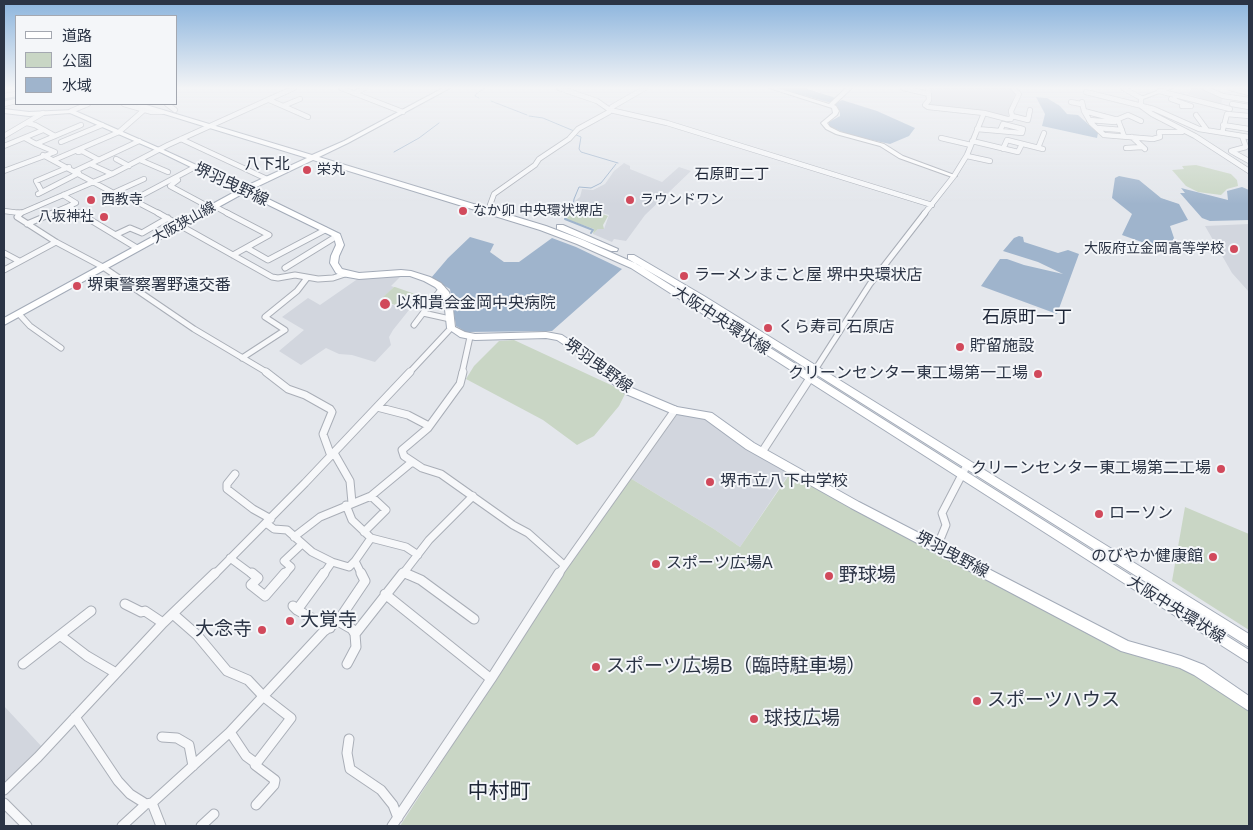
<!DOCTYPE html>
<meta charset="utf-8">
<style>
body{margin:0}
#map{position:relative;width:1253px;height:830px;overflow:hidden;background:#e4e7ec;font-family:Arial,"Noto Sans JP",sans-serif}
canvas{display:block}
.frame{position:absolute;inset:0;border:5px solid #2b3445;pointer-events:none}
.legend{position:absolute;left:15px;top:15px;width:162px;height:90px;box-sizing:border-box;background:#f4f6f9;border:1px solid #a4a8b1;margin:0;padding:6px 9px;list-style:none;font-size:15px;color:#2b3445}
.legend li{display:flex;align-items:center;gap:10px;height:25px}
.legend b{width:25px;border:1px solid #a4a8b1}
</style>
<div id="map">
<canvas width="1253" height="830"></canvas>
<div class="frame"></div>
<ul class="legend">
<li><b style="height:6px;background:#fff"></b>道路</li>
<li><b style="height:14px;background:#c9d6c5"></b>公園</li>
<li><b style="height:14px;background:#9fb4cc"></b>水域</li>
</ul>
</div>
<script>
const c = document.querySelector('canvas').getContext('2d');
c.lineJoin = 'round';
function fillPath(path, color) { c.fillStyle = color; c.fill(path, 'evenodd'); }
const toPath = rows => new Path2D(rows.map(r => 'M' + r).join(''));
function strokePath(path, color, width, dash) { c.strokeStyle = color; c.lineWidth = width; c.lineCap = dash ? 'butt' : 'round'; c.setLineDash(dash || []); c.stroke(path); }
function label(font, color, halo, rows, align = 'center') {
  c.font = font + ' Arial,"Noto Sans JP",sans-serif'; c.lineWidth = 4; c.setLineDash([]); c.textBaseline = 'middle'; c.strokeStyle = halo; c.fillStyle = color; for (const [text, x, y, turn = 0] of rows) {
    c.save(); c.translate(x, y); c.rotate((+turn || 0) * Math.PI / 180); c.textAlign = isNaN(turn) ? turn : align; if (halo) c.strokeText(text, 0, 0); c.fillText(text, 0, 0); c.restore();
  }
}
const built = toPath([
 [931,88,1010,88,1016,92,1008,112,1009,117,931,107,928,105,932,99],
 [1192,88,1204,88,1223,98,1221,105,1188,94],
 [624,163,630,166,630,169,662,182,679,167,691,171,645,215,626,241,614,239,612,242,593,234,598,229,604,229,609,215,576,205,575,201,580,197,582,189,593,190,605,184,614,171],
 [1249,224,1249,292,1232,273,1205,226],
 [402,275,391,286,394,287,380,301,409,310,393,330,389,337,391,345,375,362,352,355,339,354,326,348,301,365,279,351,304,330,282,317,308,298,320,305,359,278],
 [678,413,703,418,748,449,790,472,740,547,714,529,630,478],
 [4,706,43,748,4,785]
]);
const green = toPath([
 [1196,165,1231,174,1237,180,1238,186,1227,189,1221,195,1198,192,1186,186,1172,170,1184,169,1182,166],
 [575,205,608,216,603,225,604,229,598,229,593,234,594,229,566,219],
 [394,287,395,287,418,295,404,308,380,300],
 [514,340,626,392,619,406,594,436,577,445,543,420,466,379,474,366,499,341],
 [791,472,1008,591,1133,655,1184,670,1213,684,1249,708,1249,826,400,826,600,517,630,478,714,529,740,547],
 [1185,507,1249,534,1249,630,1172,581]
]);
const water = toPath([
 [778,88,804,88,836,98,831,103],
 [1036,97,1047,98,1060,106,1067,114,1078,115,1098,133,1097,138,1042,126,1045,114],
 [842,100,877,111,915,128,909,136,890,144,849,135,829,126,829,122,840,116,840,111,834,104],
 [1119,176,1139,180,1161,198,1179,204,1188,220,1170,226,1174,238,1167,251,1122,235,1132,214,1112,198,1115,178],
 [1242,187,1249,190,1249,220,1210,221,1202,218,1180,193,1185,193,1181,188,1228,200,1227,191],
 [1019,236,1023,237,1024,242,1058,253,1068,250,1079,254,1057,314,981,286,1000,259,1007,259,1024,265,1063,274,1038,262,1003,251,1014,238],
 [470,237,494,244,490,252,504,262,519,262,552,238,576,247,622,269,552,331,466,332,456,326,450,289,431,278,448,258]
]);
const streamFar1 = toPath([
 [479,98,475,96,476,94,485,88],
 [491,101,527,115],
 [529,116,543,118,574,131],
 [574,134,581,137,579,149,581,152,618,163],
 [394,152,419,138,439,123],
 [567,214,573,208,574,199,579,187,591,188,601,183,616,164]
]);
const stream = toPath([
 [568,213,565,219,593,230,591,233]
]);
const river = toPath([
 [16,95,16,99,4,102,4,98,16,95]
]);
const streetFar3 = toPath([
 [341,88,403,112],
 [559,88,597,101,610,110,667,123,932,205],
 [903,88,929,94],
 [928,88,929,100,925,105,928,107,984,113],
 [1123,88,1141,98,1141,106,1152,114,1195,136,1249,171],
 [1205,88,1223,96,1249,100],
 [1230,88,1249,93],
 [1159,91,1175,95,1175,97],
 [1086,92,1154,109,1199,129,1249,137],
 [355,93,365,88],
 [1175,95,1230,109],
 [4,96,16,94],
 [1171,99,1191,106,1182,106],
 [269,100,283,106,300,99],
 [1071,102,1081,104],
 [1082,102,1084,111,1091,123,1104,135,1153,139,1160,137,1159,132,1182,132],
 [4,104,16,101],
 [124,104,152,112,162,112],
 [167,104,175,110],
 [1232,104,1249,107],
 [283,106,308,117],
 [71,111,88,104],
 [1084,111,1118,120,1124,136],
 [1196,115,1207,130],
 [1012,116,1011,111,1019,94,1013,88],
 [1089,120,1115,122],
 [1116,120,1128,115,1141,121],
 [27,123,35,125,55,136],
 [1003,124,1023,129,1022,133,1000,131,1003,124],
 [1223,125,1249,129],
 [1097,128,1122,130],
 [977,129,1000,131],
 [1222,133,1227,114,1249,116],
 [4,136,43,113],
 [1242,136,1246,147,1231,151,1249,161],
 [1132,137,1145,149],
 [25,138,36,144,81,125],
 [941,138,971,145],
 [181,139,267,179],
 [972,141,1018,152,1022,144],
 [61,142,102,125],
 [4,146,43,130],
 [1038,148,1044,133],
 [1126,148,1142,147],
 [1003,149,1007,140,1043,149],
 [78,152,82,151,99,160],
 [43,155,119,196,133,200,160,214],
 [967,156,990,161],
 [116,159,129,166],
 [54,160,119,132,144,110],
 [140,160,168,172],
 [90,164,112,174],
 [4,171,55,152,36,144],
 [75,171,139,141],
 [178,180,170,186,211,208],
 [42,192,79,173],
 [113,193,144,179],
 [38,194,42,192,36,181,69,167],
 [133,200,195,167],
 [490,205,494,194,535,165,539,159,569,139,578,129,609,112,612,107,645,88],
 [69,206,80,214],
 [214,206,229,214],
 [4,211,20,213],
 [19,214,112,174,168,145,294,88],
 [50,214,76,203,63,195],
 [924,214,954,176,967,155,984,113,1007,119,1011,119,1012,116,1028,120,1030,110]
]);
const streetFar2 = toPath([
 [18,213,20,213],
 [21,213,17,217,56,242,103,267,194,329,268,373],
 [79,213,137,248],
 [158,213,272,277,278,278,295,275,318,279,333,278,345,274],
 [227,213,269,235,233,255],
 [27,224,53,213],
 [115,235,130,228,142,233,168,218],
 [247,248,268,260,325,230],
 [4,253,19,261],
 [285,268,337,236],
 [4,270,56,242],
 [423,313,450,319],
 [19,314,30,326,61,348],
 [414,325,442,288],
 [242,358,285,330,265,317,297,291,307,278],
 [409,373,451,328],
 [462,373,470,337],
 [813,373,870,284,925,213]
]);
const streetFar1 = toPath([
 [266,372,288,389,305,395,330,409,332,412,323,434,331,456],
 [463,372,460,384,428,428,402,450,404,456,422,468,441,474,513,525,528,533,564,565],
 [377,407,408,415,429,426],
 [762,452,814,372],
 [334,453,350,481,352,503],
 [235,474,227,484,227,489,253,509,271,519],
 [346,505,352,520,371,538,406,547,418,555],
 [266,523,274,529,287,530,312,552,332,562,349,567,355,561],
 [364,532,386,510,371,496],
 [294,537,320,517,371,496,412,462],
 [937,547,946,525,942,513,967,465],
 [230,558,253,575],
 [404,573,408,575],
 [214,575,305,483,410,372],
 [284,575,291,567,284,561,302,544],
 [323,575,332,562],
 [362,575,355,561,371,538],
 [402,575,429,540,473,496],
 [558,575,675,410]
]);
const street = toPath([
 [252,573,258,578,251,585,265,596,285,573],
 [405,573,421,580,474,619],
 [385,594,491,679],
 [125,604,141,612,145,611,163,623],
 [293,606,297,610,324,573],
 [297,610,330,628],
 [173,614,197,635,227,671,248,680,264,697,291,718,255,765,275,780,274,785,256,805],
 [338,621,352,629,355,634],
 [61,636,87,656,116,673],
 [23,664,91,611],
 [347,664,356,647,355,634,403,573],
 [75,717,118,781,130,794,146,804],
 [230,732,246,756,257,764],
 [162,737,177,738,189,745,193,766],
 [349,739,347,753,350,769,381,790,393,805,398,818],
 [4,790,38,757,163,623,215,573],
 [4,803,27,826],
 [152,803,161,826],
 [122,826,146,804,152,803,230,732,324,631,338,621,365,581,361,573],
 [201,826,214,814],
 [392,826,491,679,559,573]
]);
const secondary = toPath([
 [769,88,777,88,829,104,846,88,852,88,834,105,836,106,839,111,837,115,827,123,830,127,840,132,884,144,903,156,957,176,952,177,899,158,880,146,836,134,826,129,821,123,833,113,832,108,769,88],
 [1165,88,1173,88,1143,99,1138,98,1165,88]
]);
const primary = toPath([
 [443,88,450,88,348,143,319,157,546,226,583,240,637,264,1249,650,1249,663,631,268,577,244,540,230,313,160,250,190,340,234,344,245,339,256,338,263,342,269,359,273,401,270,411,271,430,277,441,283,449,292,452,300,455,327,465,332,475,334,546,332,562,335,595,357,619,380,632,388,677,407,712,413,754,443,859,502,1128,641,1181,656,1204,665,1249,696,1249,711,1194,675,1180,668,1121,651,851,508,746,449,705,419,671,413,626,394,613,384,589,361,557,340,546,338,475,340,460,337,447,328,444,300,441,293,435,287,424,281,410,276,401,276,359,279,342,276,336,273,330,263,331,256,336,245,334,237,244,193,4,325,4,318,238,190,162,153,70,113,29,116,4,113,4,109,29,112,73,110,166,151,244,187,307,158,135,105,134,104,143,104,312,155,344,141,443,88],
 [557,225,563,225,618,249,617,251,611,251,557,229,557,225],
 [628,255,634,255,704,296,1249,634,1249,647,698,300,628,259,628,255]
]);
const markers = [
 [307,170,5,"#d1495b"],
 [91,200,5,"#d1495b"],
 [630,200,5,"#d1495b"],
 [463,211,5,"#d1495b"],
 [104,217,5,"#d1495b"],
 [1234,249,5,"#d1495b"],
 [684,276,5,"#d1495b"],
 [77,286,5,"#d1495b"],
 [385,304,6,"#d1495b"],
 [768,328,5,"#d1495b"],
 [960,347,5,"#d1495b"],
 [1038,374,5,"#d1495b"],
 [1221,469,5,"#d1495b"],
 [710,482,5,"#d1495b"],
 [1099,514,5,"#d1495b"],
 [1213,557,5,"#d1495b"],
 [656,564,5,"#d1495b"],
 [829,576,5,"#d1495b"],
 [290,621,5,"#d1495b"],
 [262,630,5,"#d1495b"],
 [596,667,5,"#d1495b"],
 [977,701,5,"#d1495b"],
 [754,719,5,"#d1495b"]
];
const farPoinames = [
 ["栄丸",317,170],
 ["西教寺",101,200],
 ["ラウンドワン",640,200],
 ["なか卯 中央環状堺店",473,211],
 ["八坂神社",94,217,"right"],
 ["大阪府立金岡高等学校",1224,249,"right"]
];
const farStreetnames = [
 ["大阪狭山線",184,223,-29]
];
const farNeighbourhoodnames = [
 ["八下北",267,165],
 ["石原町二丁",732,175]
];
const streetNames = [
 ["堺羽曳野線",231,185,25],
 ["大阪中央環状線",721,321,33],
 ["堺羽曳野線",598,366,36],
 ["堺羽曳野線",952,555,28],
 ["大阪中央環状線",1176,610,32]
];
const poiNames = [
 ["ラーメンまこと屋 堺中央環状店",694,276],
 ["堺東警察署野遠交番",87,286],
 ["以和貴会金岡中央病院",396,304],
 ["くら寿司 石原店",778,328],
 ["貯留施設",970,347],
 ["クリーンセンター東工場第一工場",1028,374,"right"],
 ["クリーンセンター東工場第二工場",1211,469,"right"],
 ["堺市立八下中学校",720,482],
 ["ローソン",1109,514],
 ["のびやか健康館",1203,557,"right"],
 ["スポーツ広場A",666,564]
];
const neighbourhoodNames = [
 ["石原町一丁",1027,318]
];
const nearPoinames = [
 ["野球場",839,576],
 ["大覚寺",300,621],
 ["大念寺",252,630,"right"],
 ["スポーツ広場B（臨時駐車場）",606,667],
 ["スポーツハウス",987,701],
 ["球技広場",764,719]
];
const nearNeighbourhoodnames = [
 ["中村町",499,792]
];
fillPath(built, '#d2d6de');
fillPath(green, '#c9d6c5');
fillPath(water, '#9fb4cc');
strokePath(streamFar1, '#9fb4cc', 1);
strokePath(stream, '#9fb4cc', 2);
fillPath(river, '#9fb4cc');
strokePath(streetFar3, '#a9aeb7', 6);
strokePath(streetFar2, '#a9aeb7', 7);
strokePath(streetFar1, '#a9aeb7', 9);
strokePath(street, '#a9aeb7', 11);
strokePath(secondary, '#a9aeb7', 2);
strokePath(primary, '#a3abb8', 2);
strokePath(streetFar3, '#f7f8fa', 4.5);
strokePath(streetFar2, '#f7f8fa', 5);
strokePath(streetFar1, '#f7f8fa', 7);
strokePath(street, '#f7f8fa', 9);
fillPath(secondary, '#fff');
fillPath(primary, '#fff');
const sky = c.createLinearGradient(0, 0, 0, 204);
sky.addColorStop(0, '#8bb4dd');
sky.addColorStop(0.43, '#f3f4f6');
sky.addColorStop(1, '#f3f4f600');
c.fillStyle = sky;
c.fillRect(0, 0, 1253, 204);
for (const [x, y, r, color] of markers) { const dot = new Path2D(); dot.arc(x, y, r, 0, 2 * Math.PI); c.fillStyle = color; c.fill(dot); strokePath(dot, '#f4f6f9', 2); }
label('14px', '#2b3445', '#f4f6f9', farPoinames, 'left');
label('14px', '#2b3445', '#f4f6f9', farStreetnames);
label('15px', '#1d2536', '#f4f6f9', farNeighbourhoodnames);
label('16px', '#2b3445', '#f4f6f9', streetNames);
label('16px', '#2b3445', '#f4f6f9', poiNames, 'left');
label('18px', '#1d2536', '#f4f6f9', neighbourhoodNames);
label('19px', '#2b3445', '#f4f6f9', nearPoinames, 'left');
label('21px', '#1d2536', '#f4f6f9', nearNeighbourhoodnames);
</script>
